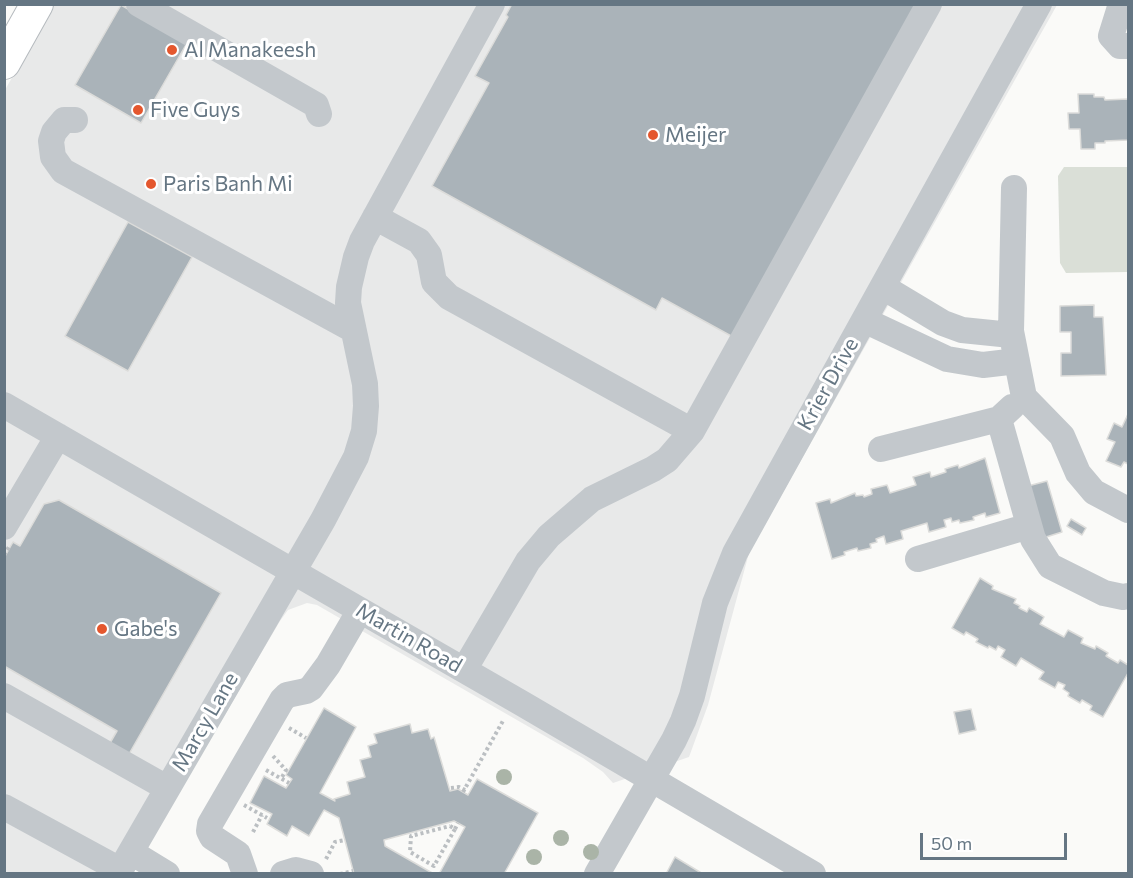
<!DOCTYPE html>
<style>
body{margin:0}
#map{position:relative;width:1133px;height:878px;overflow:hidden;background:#fafaf8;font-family:Commissioner,sans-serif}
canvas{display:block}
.frame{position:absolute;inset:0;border:6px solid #657683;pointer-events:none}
.scale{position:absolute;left:920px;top:833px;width:147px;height:27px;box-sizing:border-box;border:3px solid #657683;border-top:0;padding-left:8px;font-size:18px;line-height:21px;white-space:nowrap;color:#657683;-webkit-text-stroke:4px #fff;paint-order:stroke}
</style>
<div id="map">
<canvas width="1133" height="878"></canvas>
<div class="frame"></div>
<div class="scale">50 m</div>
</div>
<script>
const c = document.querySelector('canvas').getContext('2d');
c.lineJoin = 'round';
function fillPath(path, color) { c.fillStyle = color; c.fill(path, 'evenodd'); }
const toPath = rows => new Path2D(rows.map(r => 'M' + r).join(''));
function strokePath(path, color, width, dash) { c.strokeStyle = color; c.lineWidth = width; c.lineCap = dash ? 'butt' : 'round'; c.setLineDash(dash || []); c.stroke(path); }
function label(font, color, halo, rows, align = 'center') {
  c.font = font + ' Commissioner,sans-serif'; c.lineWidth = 6; c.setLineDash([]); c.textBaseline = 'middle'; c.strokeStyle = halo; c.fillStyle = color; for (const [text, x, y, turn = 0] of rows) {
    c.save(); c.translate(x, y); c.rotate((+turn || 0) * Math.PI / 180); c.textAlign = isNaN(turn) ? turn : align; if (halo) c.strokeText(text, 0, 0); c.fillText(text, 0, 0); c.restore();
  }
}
const built = toPath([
 [53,5,1057,5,749,553,708,705,689,757,613,783,603,772,583,758,317,605,307,603,288,610,280,621,132,873,5,874,5,90]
]);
const green = toPath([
 [1064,167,1128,167,1128,272,1066,273,1060,263,1058,176]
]);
const building = toPath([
 [512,4,916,4,733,337,662,298,656,310,432,186,489,83,475,76,508,17,506,15,512,4],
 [121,5,187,43,141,123,75,85,121,5],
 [1078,94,1094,94,1094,97,1104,97,1105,100,1128,99,1128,140,1105,141,1105,143,1095,143,1095,149,1081,149,1080,129,1069,129,1068,113,1079,113,1078,94],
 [128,222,192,257,128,371,65,336,128,222],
 [1094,305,1094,317,1103,317,1106,375,1061,376,1061,353,1071,353,1071,332,1060,332,1060,306,1094,305],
 [1128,414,1128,464,1124,462,1121,467,1106,461,1115,442,1107,439,1114,423,1122,427,1128,414],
 [985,458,1000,513,986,517,985,513,973,517,974,520,960,523,959,520,952,522,951,518,944,520,946,527,929,532,927,523,901,531,903,539,886,544,884,536,876,539,877,542,870,544,871,548,858,551,857,548,844,552,845,555,832,559,816,503,830,499,831,503,855,493,856,496,863,495,864,497,872,494,871,489,887,485,890,493,916,485,913,477,930,472,931,477,946,472,945,469,958,465,959,468,985,458],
 [1047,481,1062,532,1043,538,1028,486,1047,481],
 [59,500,221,593,129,754,110,743,117,731,4,666,4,558,13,542,20,546,44,504,59,500],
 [1071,519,1086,528,1082,535,1067,526,1071,519],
 [980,578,993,586,992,589,1016,599,1014,603,1020,606,1019,608,1027,612,1029,608,1044,617,1040,624,1064,637,1068,630,1083,638,1081,643,1095,649,1096,646,1108,653,1106,656,1118,663,1120,660,1128,665,1128,673,1103,717,1090,710,1092,706,1082,700,1080,703,1068,696,1069,693,1063,689,1065,685,1058,682,1055,688,1039,679,1044,672,1021,658,1016,666,1001,657,1005,650,998,646,996,650,989,646,988,648,976,642,978,639,966,632,964,635,952,628,980,578],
 [324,708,356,727,320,793,335,801,334,799,350,794,347,782,365,777,360,760,371,757,368,746,377,743,374,734,410,724,412,733,428,729,431,739,434,737,450,791,458,789,468,795,477,779,538,813,504,874,439,874,465,827,454,821,384,840,385,846,434,874,354,874,339,818,324,810,309,836,292,826,287,836,267,824,272,814,250,803,264,776,286,788,292,779,286,775,324,708],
 [971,709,976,730,959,734,954,712,971,709],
 [675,857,703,874,666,874,675,857]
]);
const path = toPath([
 [4,555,9,547],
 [289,728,306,738],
 [273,756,286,770,281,779],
 [266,770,289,783],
 [451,788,459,787,465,790],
 [463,792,504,719],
 [244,805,267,818],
 [450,826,455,829,434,866,410,852,411,836,450,826],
 [455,829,458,823],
 [253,832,262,815],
 [326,859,335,842,345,840],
 [340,874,353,871]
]);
const minor = toPath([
 [139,4,316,105,319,114],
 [1121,4,1111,36,1120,46,1128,46],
 [75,120,64,120,54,132,51,141,53,157,63,171,352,329],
 [1014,188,1011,331,1024,397,1062,436,1078,473,1094,492,1128,510],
 [375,217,419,241,429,255,434,282,449,297,692,431],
 [883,287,943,323,962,330,1011,335],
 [864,320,947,359,983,365,1017,361],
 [4,405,523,704,813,874],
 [999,419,1033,539,1050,566,1104,593,1123,597,1128,596],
 [881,449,999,419,1012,407],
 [4,527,58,436],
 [918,559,1029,526],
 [464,670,528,561,549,536,592,499,653,469,667,460,692,431,929,4],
 [4,696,167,788],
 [4,807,120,870],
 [131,852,167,874],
 [118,874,323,520,356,457,364,431,366,406,365,384,348,303,349,287,356,257,362,241,492,4],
 [245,874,238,854,212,837,209,831,210,824,282,700,287,695,306,691,311,688,328,665,360,610],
 [283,874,296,870,311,874],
 [597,874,674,740,683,721,692,696,715,603,735,553,1039,4]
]);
const major = toPath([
 [4,63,37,4]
]);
const trees = [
 [504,777],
 [561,838],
 [591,852],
 [534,857]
];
const markers = [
 [172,50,6,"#e4572e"],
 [138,110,6,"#e4572e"],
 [653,135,6,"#e4572e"],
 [151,184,6,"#e4572e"],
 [102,629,6,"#e4572e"]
];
const poiNames = [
 ["Al Manakeesh",184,50],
 ["Five Guys",150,110],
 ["Meijer",665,135],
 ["Paris Banh Mi",163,184],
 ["Gabe's",114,629]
];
const streetNames = [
 ["Krier Drive",828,384,-61],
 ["Martin Road",409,638,30],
 ["Marcy Lane",205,722,-60]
];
fillPath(built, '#e8e9e9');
fillPath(green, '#dadfd7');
fillPath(building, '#aab3b9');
strokePath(building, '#dcdcda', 1.5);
strokePath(major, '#b5babe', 34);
strokePath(path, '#bbbfc2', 4, [3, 3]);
strokePath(minor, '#c3c8cc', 26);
strokePath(major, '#fff', 32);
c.fillStyle = '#aab4a7';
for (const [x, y] of trees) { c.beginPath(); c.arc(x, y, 8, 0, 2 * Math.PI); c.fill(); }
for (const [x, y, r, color] of markers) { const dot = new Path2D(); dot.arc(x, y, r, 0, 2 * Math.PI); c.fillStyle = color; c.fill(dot); strokePath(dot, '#fff', 2); }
label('21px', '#657683', '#fff', poiNames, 'left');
label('21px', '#657683', '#fff', streetNames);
</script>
